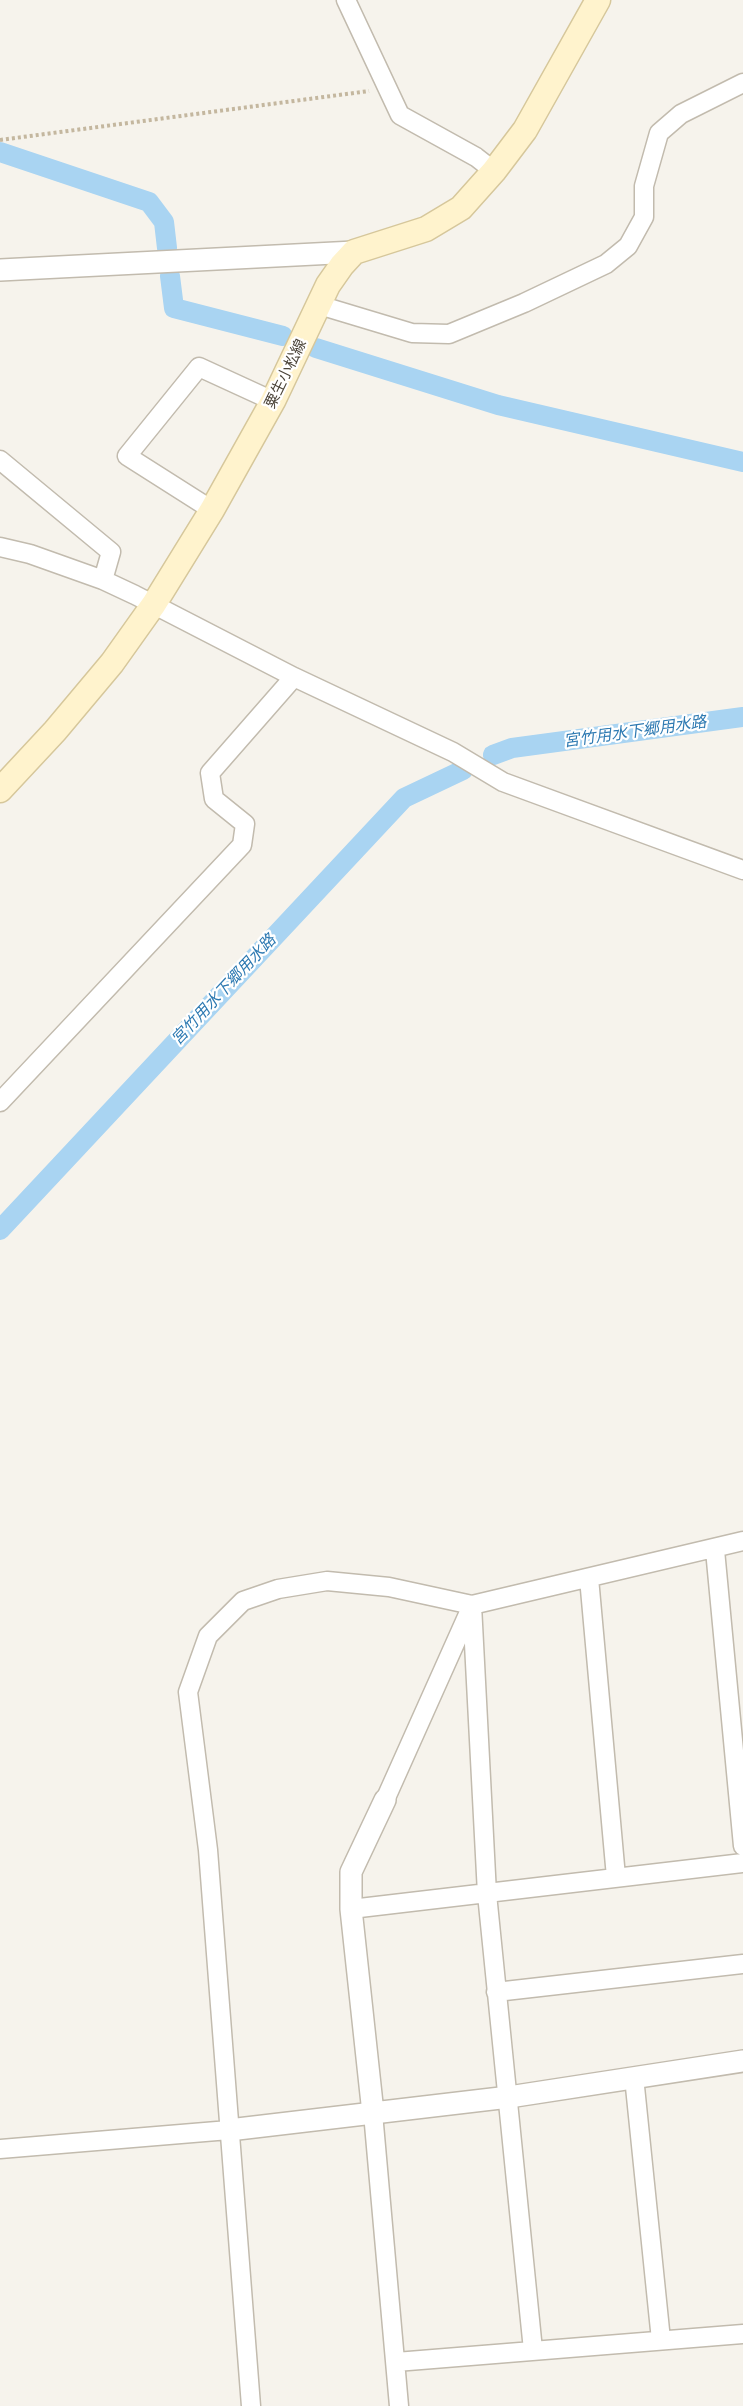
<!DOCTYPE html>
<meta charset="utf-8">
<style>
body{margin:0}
canvas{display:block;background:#f6f3ec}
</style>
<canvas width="743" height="2406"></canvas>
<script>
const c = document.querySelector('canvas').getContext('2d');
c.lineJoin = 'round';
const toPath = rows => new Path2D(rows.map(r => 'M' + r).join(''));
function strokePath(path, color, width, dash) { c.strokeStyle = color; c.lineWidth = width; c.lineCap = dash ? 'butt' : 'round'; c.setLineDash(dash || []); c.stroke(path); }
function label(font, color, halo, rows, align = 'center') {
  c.font = font + ' "PT Sans Narrow","Noto Sans JP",sans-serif'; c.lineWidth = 4.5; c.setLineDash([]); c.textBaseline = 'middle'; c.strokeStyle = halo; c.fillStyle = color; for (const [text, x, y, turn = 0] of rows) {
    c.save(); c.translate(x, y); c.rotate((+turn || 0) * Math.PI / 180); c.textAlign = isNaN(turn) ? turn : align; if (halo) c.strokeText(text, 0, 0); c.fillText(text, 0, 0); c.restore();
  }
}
const canal = toPath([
 [0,152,149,202,164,222,167,248],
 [170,276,174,308,283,336],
 [316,348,498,405,743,462],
 [493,755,512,748,743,717],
 [0,1230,404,798,463,770]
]);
const path = toPath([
 [0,140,369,91]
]);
const minor = toPath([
 [346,0,400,115,476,157,494,171],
 [319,305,412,333,449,334,524,303,606,264,628,246,644,217,644,186,659,133,681,114,743,83],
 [0,460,111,552,103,580],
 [212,510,127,456,199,367,273,401],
 [0,547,30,554,103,580,135,595,294,677,453,752,503,782,743,870],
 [0,1102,242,845,245,824,214,799,210,773,294,677],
 [715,1550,743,1846],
 [589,1578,616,1877],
 [472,1605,487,1894,533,2350],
 [385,1800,470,1610],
 [351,1909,743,1863],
 [496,1992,743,1964],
 [634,2077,661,2340],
 [373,2113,399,2406],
 [0,2149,229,2130],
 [396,2362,743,2334],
 [251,2406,208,1850,188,1692,208,1636,243,1601,278,1589,327,1581,389,1587,472,1605,743,1541]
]);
const tertiary = toPath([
 [0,270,354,252],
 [373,2113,351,1909,351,1872,385,1800],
 [229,2130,509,2097,743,2061]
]);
const secondary = toPath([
 [0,790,55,731,112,663,154,604,212,510,273,401,328,285,342,265,354,252,426,229,461,208,494,171,525,130,598,0]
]);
const streetNames = [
 ["粟生小松線",286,374,-64]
];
const waterNames = [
 ["宮竹用水下郷用水路",635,732,-8],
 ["宮竹用水下郷用水路",224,990,-47]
];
strokePath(canal, '#a9d4f2', 20);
strokePath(minor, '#c2bbae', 21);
strokePath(tertiary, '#c2bbae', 24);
strokePath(secondary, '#d6c79b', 27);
strokePath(path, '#c4b79f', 4, [3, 3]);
strokePath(minor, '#fff', 18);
strokePath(tertiary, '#fff', 21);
strokePath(secondary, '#fff3cd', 24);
label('15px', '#4b4439', '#fff', streetNames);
label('italic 16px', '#2e7ab2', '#fff', waterNames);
</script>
